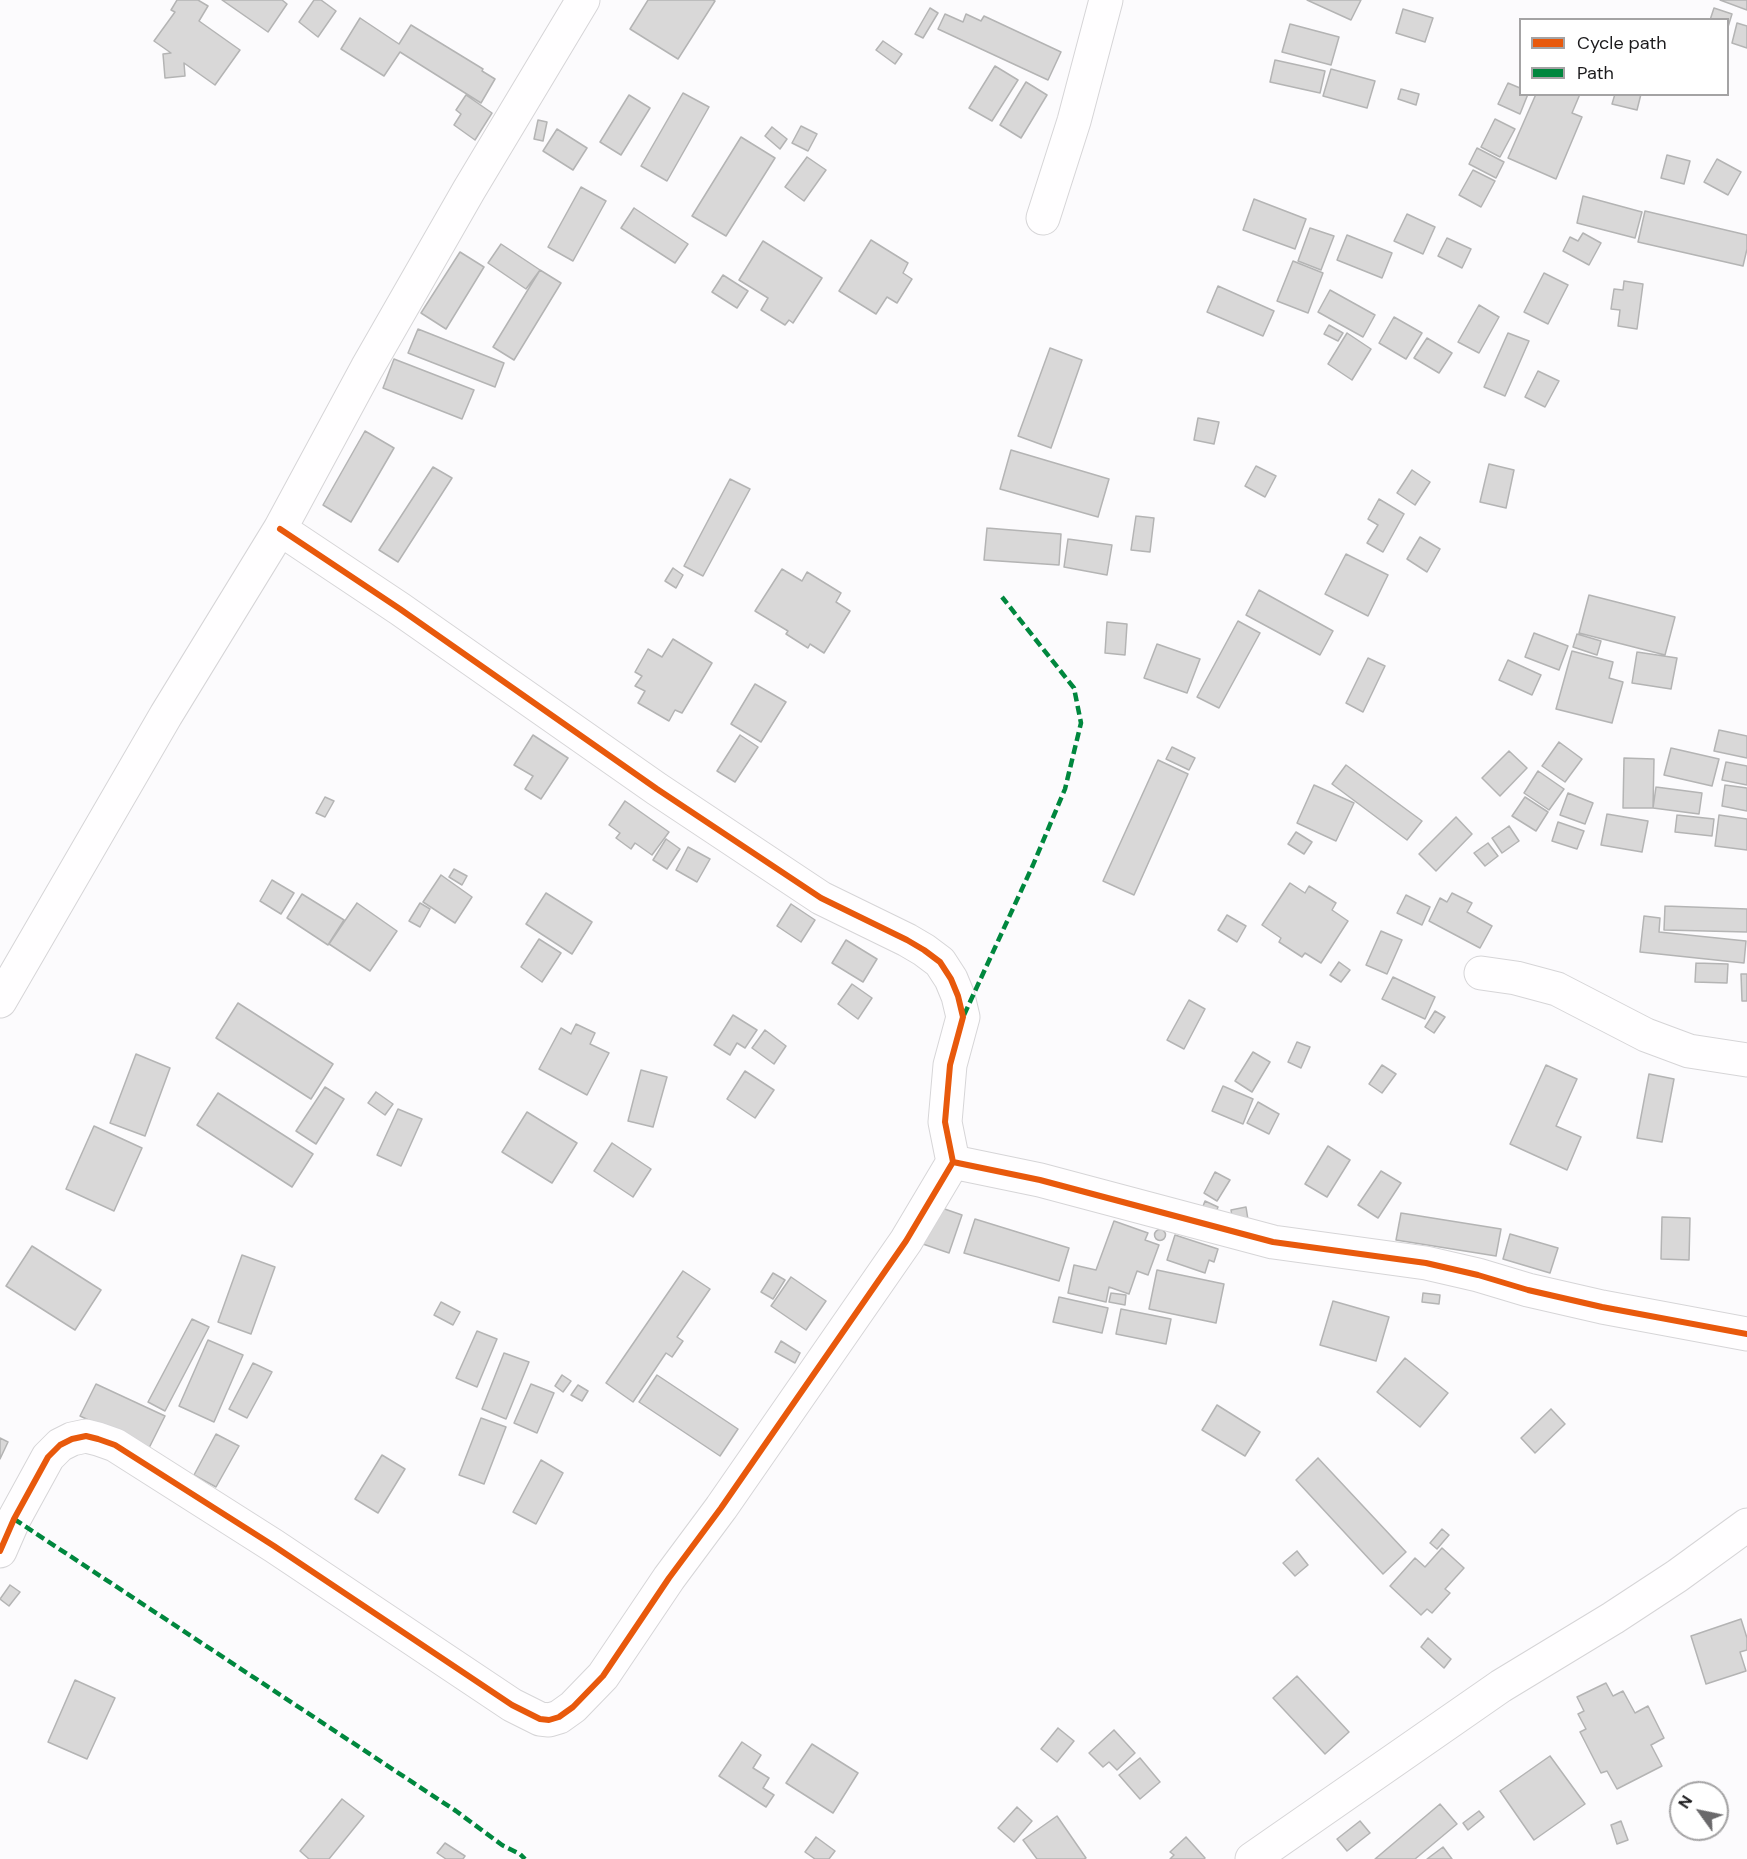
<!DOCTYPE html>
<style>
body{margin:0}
#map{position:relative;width:1747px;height:1859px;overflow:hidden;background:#fcfbfd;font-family:"DM Sans",sans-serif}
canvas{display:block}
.legend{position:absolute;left:1519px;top:18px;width:210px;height:78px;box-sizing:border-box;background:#fff;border:2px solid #a4a3a4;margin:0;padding:8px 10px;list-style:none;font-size:18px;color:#1b1a1c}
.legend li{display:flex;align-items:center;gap:12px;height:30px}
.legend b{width:30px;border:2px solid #a4a3a4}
.north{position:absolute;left:1669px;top:1781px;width:60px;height:60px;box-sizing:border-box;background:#fff;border:2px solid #a4a3a4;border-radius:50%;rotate:303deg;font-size:16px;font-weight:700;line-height:24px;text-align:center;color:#1b1a1c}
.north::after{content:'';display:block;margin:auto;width:21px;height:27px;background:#6a696b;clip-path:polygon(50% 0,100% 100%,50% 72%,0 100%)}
</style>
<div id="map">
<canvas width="1747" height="1859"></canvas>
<ul class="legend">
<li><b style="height:8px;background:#e8590c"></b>Cycle path</li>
<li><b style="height:8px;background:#00873e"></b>Path</li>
</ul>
<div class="north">N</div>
</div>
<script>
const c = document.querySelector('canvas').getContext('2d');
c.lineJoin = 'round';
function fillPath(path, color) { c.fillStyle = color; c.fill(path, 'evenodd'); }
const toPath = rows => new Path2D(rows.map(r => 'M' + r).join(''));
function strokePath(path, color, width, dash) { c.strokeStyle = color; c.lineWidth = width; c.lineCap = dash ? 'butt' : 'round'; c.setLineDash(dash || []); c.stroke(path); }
const building = toPath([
 [177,0,198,0,208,6,199,21,240,50,215,85,184,63,185,76,165,78,163,54,171,53,154,41,175,12,171,10,177,0],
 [222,0,282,0,287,4,268,32,222,0],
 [314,0,321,0,336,11,318,37,299,22,314,0],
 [648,0,713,0,715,1,678,59,630,29,648,0],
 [1307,0,1361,0,1351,20,1307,0],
 [1720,0,1747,0,1747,10,1720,0],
 [930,8,938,13,923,38,915,34,930,8],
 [1714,8,1732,14,1728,27,1728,20,1710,20,1714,8],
 [1403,9,1433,18,1425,42,1396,33,1403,9],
 [945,14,963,22,966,14,981,21,984,16,1061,52,1048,80,938,29,945,14],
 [360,18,399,44,411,25,483,69,482,71,495,79,481,103,400,52,384,76,341,49,360,18],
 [1737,23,1747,26,1747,48,1732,43,1737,23],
 [1290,24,1339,37,1331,65,1282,52,1290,24],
 [883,41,902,54,895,64,876,50,883,41],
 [1275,60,1325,71,1320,93,1270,82,1275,60],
 [995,66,1018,80,992,121,969,108,995,66],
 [1331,69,1375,81,1367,108,1323,96,1331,69],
 [1026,82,1047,95,1021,138,1000,125,1026,82],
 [1508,83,1520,88,1520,94,1528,94,1520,114,1498,104,1508,83],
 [1401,89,1419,94,1416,105,1398,99,1401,89],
 [683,93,709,107,667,181,641,166,683,93],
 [1536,94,1580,94,1572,113,1582,117,1556,179,1508,158,1536,94],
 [1615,94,1641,94,1637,110,1612,104,1615,94],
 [466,95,492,113,475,140,454,125,461,114,456,110,466,95],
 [629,95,650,108,621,155,600,142,629,95],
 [1495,119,1515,129,1500,157,1481,147,1495,119],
 [538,120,547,122,543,141,534,139,538,120],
 [801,126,817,134,808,151,792,143,801,126],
 [772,127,787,139,780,149,765,136,772,127],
 [557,129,587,148,573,170,543,151,557,129],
 [741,137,775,158,726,236,692,216,741,137],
 [1477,148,1504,162,1496,178,1469,164,1477,148],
 [1667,155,1690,161,1684,184,1661,178,1667,155],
 [807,157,826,170,804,201,785,187,807,157],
 [1717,159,1741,172,1728,195,1704,182,1717,159],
 [1473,170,1495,181,1481,207,1459,195,1473,170],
 [581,187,606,201,573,261,548,247,581,187],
 [1583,196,1642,212,1635,238,1577,223,1583,196],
 [1254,199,1306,219,1295,249,1243,230,1254,199],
 [634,208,688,244,675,263,621,228,634,208],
 [1645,211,1747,235,1747,249,1743,266,1638,242,1645,211],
 [1407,214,1435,227,1423,254,1394,241,1407,214],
 [1310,228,1334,236,1321,270,1298,261,1310,228],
 [1583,233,1601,243,1589,265,1563,251,1570,237,1578,241,1583,233],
 [1347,235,1392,253,1382,278,1337,260,1347,235],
 [1447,238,1471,249,1462,268,1438,256,1447,238],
 [871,240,908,263,903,273,912,279,897,303,887,297,876,314,839,291,871,240],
 [763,241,822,278,793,323,789,320,785,325,761,310,768,298,739,280,763,241],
 [501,244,540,270,526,289,488,263,501,244],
 [460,252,484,267,446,329,421,313,460,252],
 [1293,261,1323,273,1308,313,1277,301,1293,261],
 [540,270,561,283,514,360,493,347,540,270],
 [1544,273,1568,285,1548,324,1524,312,1544,273],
 [723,275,748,291,737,308,712,292,723,275],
 [1624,281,1643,284,1637,329,1618,326,1620,310,1611,309,1614,289,1623,290,1624,281],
 [1218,286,1274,311,1263,336,1207,312,1218,286],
 [1330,290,1375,315,1363,337,1318,312,1330,290],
 [1479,305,1499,317,1479,353,1458,342,1479,305],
 [1394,317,1422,333,1406,359,1379,343,1394,317],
 [1329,325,1343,333,1338,341,1324,334,1329,325],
 [418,329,504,363,495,387,408,353,418,329],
 [1347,333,1371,349,1352,380,1328,364,1347,333],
 [1508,333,1529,341,1505,396,1484,387,1508,333],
 [1427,338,1452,353,1439,373,1414,358,1427,338],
 [1050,348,1082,360,1051,448,1018,436,1050,348],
 [394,359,474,390,462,419,383,388,394,359],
 [1538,371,1559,381,1545,407,1525,397,1538,371],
 [1198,418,1219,422,1214,444,1194,440,1198,418],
 [365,431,394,448,351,522,323,505,365,431],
 [1011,450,1109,479,1098,517,1000,489,1011,450],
 [1489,464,1514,470,1506,508,1480,502,1489,464],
 [1256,466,1276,476,1265,497,1245,486,1256,466],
 [433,467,452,478,398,562,379,550,433,467],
 [1412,470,1430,482,1415,505,1397,493,1412,470],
 [730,479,750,489,703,576,684,566,730,479],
 [1379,499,1404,514,1383,552,1367,543,1378,525,1368,519,1379,499],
 [1136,516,1154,518,1150,552,1131,550,1136,516],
 [987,528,1061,534,1059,565,984,560,987,528],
 [1420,537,1440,549,1427,572,1407,559,1420,537],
 [1068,539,1112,545,1107,575,1064,567,1068,539],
 [1346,554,1388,575,1368,616,1325,594,1346,554],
 [673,568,683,575,676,588,665,581,673,568],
 [782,569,802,581,807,572,841,593,836,602,850,611,824,653,810,644,808,648,786,634,788,631,755,611,782,569],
 [1259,590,1333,631,1320,655,1246,615,1259,590],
 [1589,595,1675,617,1665,655,1579,633,1589,595],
 [1238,621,1260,633,1219,708,1197,697,1238,621],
 [1107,622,1127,624,1125,655,1105,653,1107,622],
 [1534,633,1568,646,1559,670,1525,657,1534,633],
 [1577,634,1601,641,1597,655,1573,647,1577,634],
 [673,639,712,663,682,713,675,710,669,721,638,703,645,691,635,686,642,676,635,672,648,649,662,657,673,639],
 [1157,644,1200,659,1187,693,1144,678,1157,644],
 [1572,651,1613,662,1609,678,1623,682,1612,723,1556,709,1572,651],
 [1637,652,1677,658,1671,689,1632,683,1637,652],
 [1368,658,1385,666,1363,712,1346,703,1368,658],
 [1508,660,1541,675,1532,695,1499,680,1508,660],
 [755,684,786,702,761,742,731,724,755,684],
 [1719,730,1747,736,1747,758,1714,751,1719,730],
 [533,735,568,758,541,799,525,789,533,776,514,765,533,735],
 [740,735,758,747,735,782,717,771,740,735],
 [1559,742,1582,759,1565,782,1542,766,1559,742],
 [1172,747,1195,758,1189,770,1166,759,1172,747],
 [1671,748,1719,759,1712,786,1664,775,1671,748],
 [1509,751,1527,768,1500,796,1482,778,1509,751],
 [1624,758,1654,759,1653,808,1623,808,1624,758],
 [1158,760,1188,774,1134,895,1103,881,1158,760],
 [1726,762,1747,766,1747,785,1722,780,1726,762],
 [1346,765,1422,821,1407,840,1332,784,1346,765],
 [1538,771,1564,789,1549,810,1524,793,1538,771],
 [1314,785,1354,803,1336,841,1297,823,1314,785],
 [1725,785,1747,788,1747,811,1722,806,1725,785],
 [1656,787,1702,793,1699,814,1653,808,1656,787],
 [1568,793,1593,803,1585,824,1560,815,1568,793],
 [325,797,334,801,325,817,316,813,325,797],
 [1525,797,1548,812,1536,831,1512,816,1525,797],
 [625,801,669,832,652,855,635,843,631,849,616,838,620,833,609,825,625,801],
 [1607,814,1648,821,1642,852,1601,845,1607,814],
 [1677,815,1714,819,1712,836,1675,832,1677,815],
 [1719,815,1747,819,1747,850,1715,846,1719,815],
 [1456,817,1472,834,1436,871,1419,854,1456,817],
 [1558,822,1584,831,1577,849,1552,841,1558,822],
 [1509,826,1519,841,1502,853,1492,838,1509,826],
 [1296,832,1312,842,1304,854,1288,844,1296,832],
 [666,839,680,849,667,869,653,860,666,839],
 [1488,843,1498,856,1485,866,1474,853,1488,843],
 [688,847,710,859,697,882,676,870,688,847],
 [454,869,467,876,462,885,449,877,454,869],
 [441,875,472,897,455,923,423,902,441,875],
 [272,880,294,893,281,914,260,901,272,880],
 [1290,883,1305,893,1309,886,1336,903,1332,910,1348,921,1321,963,1305,953,1302,957,1279,942,1281,938,1262,925,1290,883],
 [546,893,592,922,572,954,526,924,546,893],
 [1452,893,1472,903,1467,912,1492,926,1480,948,1429,921,1440,898,1447,902,1452,893],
 [302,894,344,920,328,945,287,918,302,894],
 [1406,895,1430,907,1422,925,1397,913,1406,895],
 [357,903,397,931,370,971,329,944,357,903],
 [420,903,430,909,420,927,409,921,420,903],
 [791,904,815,920,801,942,777,926,791,904],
 [1665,906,1747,909,1747,932,1664,930,1665,906],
 [1227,915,1246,926,1237,942,1218,930,1227,915],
 [1644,916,1660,918,1659,932,1746,941,1744,963,1640,952,1644,916],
 [1381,931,1402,940,1387,974,1366,965,1381,931],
 [539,939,561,953,542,982,521,967,539,939],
 [846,940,877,959,863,982,832,963,846,940],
 [1339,962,1350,970,1341,982,1330,975,1339,962],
 [1696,963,1728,964,1727,983,1695,982,1696,963],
 [1741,974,1747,974,1747,1001,1742,1001,1741,974],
 [1393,977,1435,997,1425,1019,1382,999,1393,977],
 [852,984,872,998,858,1019,838,1004,852,984],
 [1189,1000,1205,1009,1184,1049,1167,1040,1189,1000],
 [238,1003,333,1064,311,1099,216,1038,238,1003],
 [1435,1011,1445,1017,1434,1033,1425,1027,1435,1011],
 [733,1015,757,1030,745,1048,737,1043,730,1055,714,1045,733,1015],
 [576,1024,595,1033,590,1044,609,1053,587,1095,539,1069,561,1028,571,1034,576,1024],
 [765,1030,786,1046,774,1064,752,1048,765,1030],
 [1297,1042,1310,1047,1301,1068,1288,1062,1297,1042],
 [1253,1052,1270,1062,1252,1092,1235,1081,1253,1052],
 [136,1054,170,1068,145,1136,110,1123,136,1054],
 [1382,1065,1396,1074,1382,1093,1369,1084,1382,1065],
 [1546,1065,1577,1079,1556,1126,1581,1137,1567,1170,1510,1144,1546,1065],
 [641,1070,667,1077,653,1127,628,1121,641,1070],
 [745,1071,774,1090,755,1118,727,1099,745,1071],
 [1649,1074,1674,1079,1662,1142,1637,1138,1649,1074],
 [1223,1086,1253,1099,1243,1124,1212,1111,1223,1086],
 [325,1087,344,1099,316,1144,296,1131,325,1087],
 [376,1092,393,1104,385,1115,368,1103,376,1092],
 [218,1093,313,1154,292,1187,197,1125,218,1093],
 [1258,1102,1279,1114,1269,1134,1247,1123,1258,1102],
 [398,1109,422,1119,401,1166,377,1155,398,1109],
 [527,1112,577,1143,552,1183,502,1152,527,1112],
 [94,1126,142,1148,114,1211,66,1189,94,1126],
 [612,1143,651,1169,633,1197,594,1171,612,1143],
 [1328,1146,1350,1160,1327,1197,1305,1184,1328,1146],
 [1381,1171,1401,1183,1378,1218,1358,1205,1381,1171],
 [1215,1172,1230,1180,1217,1201,1204,1193,1215,1172],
 [1205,1201,1218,1207,1213,1220,1200,1214,1205,1201],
 [933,1205,962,1215,949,1253,920,1243,933,1205],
 [1246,1207,1249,1226,1234,1229,1231,1210,1246,1207],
 [1401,1213,1501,1229,1496,1256,1396,1240,1401,1213],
 [1662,1217,1690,1218,1689,1260,1661,1259,1662,1217],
 [975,1219,1069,1248,1059,1281,964,1253,975,1219],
 [1114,1221,1148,1233,1145,1240,1159,1245,1148,1275,1137,1271,1129,1294,1109,1287,1106,1302,1068,1293,1074,1265,1096,1270,1114,1221],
 '1154.5 1235a5.5 5.5 0 1 1 11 0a5.5 5.5 0 1 1-11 0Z',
 [1510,1234,1558,1248,1550,1273,1503,1259,1510,1234],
 [1175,1235,1218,1249,1214,1262,1209,1260,1205,1273,1167,1260,1175,1235],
 [32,1246,101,1290,75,1330,6,1286,32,1246],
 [242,1255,275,1267,251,1334,218,1322,242,1255],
 [1157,1270,1224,1284,1216,1323,1149,1309,1157,1270],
 [683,1271,710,1289,677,1337,683,1341,672,1357,666,1353,633,1402,606,1383,683,1271],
 [773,1273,785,1280,773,1299,761,1292,773,1273],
 [791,1277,826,1301,806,1330,771,1306,791,1277],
 [1111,1293,1126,1295,1125,1305,1109,1302,1111,1293],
 [1423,1293,1440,1295,1439,1304,1422,1302,1423,1293],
 [1059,1297,1108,1308,1102,1333,1053,1322,1059,1297],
 [1333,1301,1389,1317,1376,1361,1320,1345,1333,1301],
 [441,1302,460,1312,453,1325,434,1315,441,1302],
 [1121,1309,1171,1319,1166,1344,1116,1334,1121,1309],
 [192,1319,209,1327,165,1411,148,1402,192,1319],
 [477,1331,497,1339,477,1387,456,1378,477,1331],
 [208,1340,243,1355,214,1422,179,1406,208,1340],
 [781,1341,800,1353,795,1363,775,1352,781,1341],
 [504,1353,529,1362,506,1419,482,1409,504,1353],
 [1405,1358,1448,1393,1420,1427,1377,1392,1405,1358],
 [253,1363,272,1372,247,1418,229,1409,253,1363],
 [562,1375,571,1381,563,1392,555,1386,562,1375],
 [657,1375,738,1429,720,1456,639,1402,657,1375],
 [96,1384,165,1416,149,1448,80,1416,96,1384],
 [531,1384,554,1393,537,1433,514,1423,531,1384],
 [578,1385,588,1391,582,1401,571,1395,578,1385],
 [1217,1405,1260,1432,1245,1456,1202,1430,1217,1405],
 [1551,1409,1565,1424,1535,1453,1521,1438,1551,1409],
 [481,1418,506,1427,484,1484,459,1475,481,1418],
 [216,1434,239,1446,216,1487,194,1475,216,1434],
 [0,1438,8,1442,0,1459,0,1438],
 [382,1455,405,1469,378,1513,355,1499,382,1455],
 [1318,1458,1406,1552,1383,1574,1296,1480,1318,1458],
 [541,1460,563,1473,536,1524,513,1512,541,1460],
 [1442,1529,1449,1535,1437,1549,1430,1543,1442,1529],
 [1442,1548,1464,1568,1445,1589,1450,1593,1432,1613,1427,1609,1421,1615,1390,1586,1415,1558,1425,1567,1442,1548],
 [1297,1551,1308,1565,1295,1576,1283,1563,1297,1551],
 [10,1585,20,1592,9,1606,0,1599,10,1585],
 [1741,1619,1747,1638,1747,1650,1740,1652,1746,1671,1706,1684,1691,1636,1741,1619],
 [1428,1638,1451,1659,1444,1668,1421,1647,1428,1638],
 [1297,1676,1349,1732,1325,1754,1273,1698,1297,1676],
 [75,1680,115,1698,87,1759,48,1742,75,1680],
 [1606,1683,1613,1696,1623,1691,1635,1713,1648,1706,1664,1738,1651,1745,1662,1766,1617,1789,1607,1771,1601,1773,1580,1732,1586,1729,1578,1714,1584,1711,1577,1697,1606,1683],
 [1058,1728,1074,1741,1057,1762,1041,1749,1058,1728],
 [1114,1730,1135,1753,1117,1770,1109,1762,1103,1767,1089,1753,1114,1730],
 [742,1742,761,1755,753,1768,769,1778,763,1788,774,1795,766,1807,719,1776,742,1742],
 [812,1744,858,1773,833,1813,786,1783,812,1744],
 [1550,1756,1585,1804,1534,1840,1500,1791,1550,1756],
 [1140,1758,1160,1782,1140,1799,1119,1775,1140,1758],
 [342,1799,364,1816,329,1859,309,1859,300,1851,342,1799],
 [1440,1804,1457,1824,1415,1859,1375,1859,1440,1804],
 [1017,1807,1032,1821,1014,1842,998,1828,1017,1807],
 [1479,1811,1484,1817,1468,1830,1463,1823,1479,1811],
 [1057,1816,1086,1858,1084,1859,1037,1859,1023,1840,1057,1816],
 [1360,1821,1370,1833,1347,1851,1337,1839,1360,1821],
 [1621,1821,1628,1840,1617,1844,1611,1825,1621,1821],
 [816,1837,835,1851,829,1859,815,1859,805,1852,816,1837],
 [1186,1837,1205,1858,1204,1859,1170,1859,1174,1855,1170,1852,1186,1837],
 [445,1843,465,1856,463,1859,446,1859,437,1853,445,1843],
 [1443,1847,1452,1859,1427,1859,1443,1847]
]);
const minor = toPath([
 [1043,218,1074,121,1106,0],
 [280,529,400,609,657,789,821,898,907,940,924,950,940,962,951,979,958,996,963,1017,950,1065,945,1122,953,1162,1040,1180,1273,1242,1426,1263,1478,1275,1528,1290,1602,1307,1747,1334],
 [1481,973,1516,978,1557,989,1646,1035,1689,1051,1747,1060],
 [0,1001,166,715,280,529,367,368,469,190,583,0],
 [0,1551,14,1519,48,1457,60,1445,72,1439,86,1436,98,1439,115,1445,274,1546,512,1705,540,1719,549,1720,559,1717,573,1707,603,1676,669,1578,721,1508,906,1241,953,1162],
 [1252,1859,1501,1686,1613,1618,1677,1576,1747,1525]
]);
const quiet = toPath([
 [964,1015,1033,865,1065,789,1081,723,1074,688,1002,597],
 [14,1519,456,1811,502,1845,520,1854,525,1859]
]);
const cycleway = toPath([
 [280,529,400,609,657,789,821,898,907,940,924,950,940,962,951,979,958,996,963,1017,950,1065,945,1122,953,1162,1040,1180,1273,1242,1426,1263,1478,1275,1528,1290,1602,1307,1747,1334],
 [0,1551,14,1519,48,1457,60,1445,72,1439,86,1436,98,1439,115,1445,274,1546,512,1705,540,1719,549,1720,559,1717,573,1707,603,1676,669,1578,721,1508,906,1241,953,1162]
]);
fillPath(building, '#d9d8d8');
strokePath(building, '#b4b4b4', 1.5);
strokePath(minor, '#d6d5d7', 35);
strokePath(minor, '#fffeff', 33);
strokePath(quiet, '#00873e', 4.5, [9, 4.5]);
strokePath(cycleway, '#e8590c', 6);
</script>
